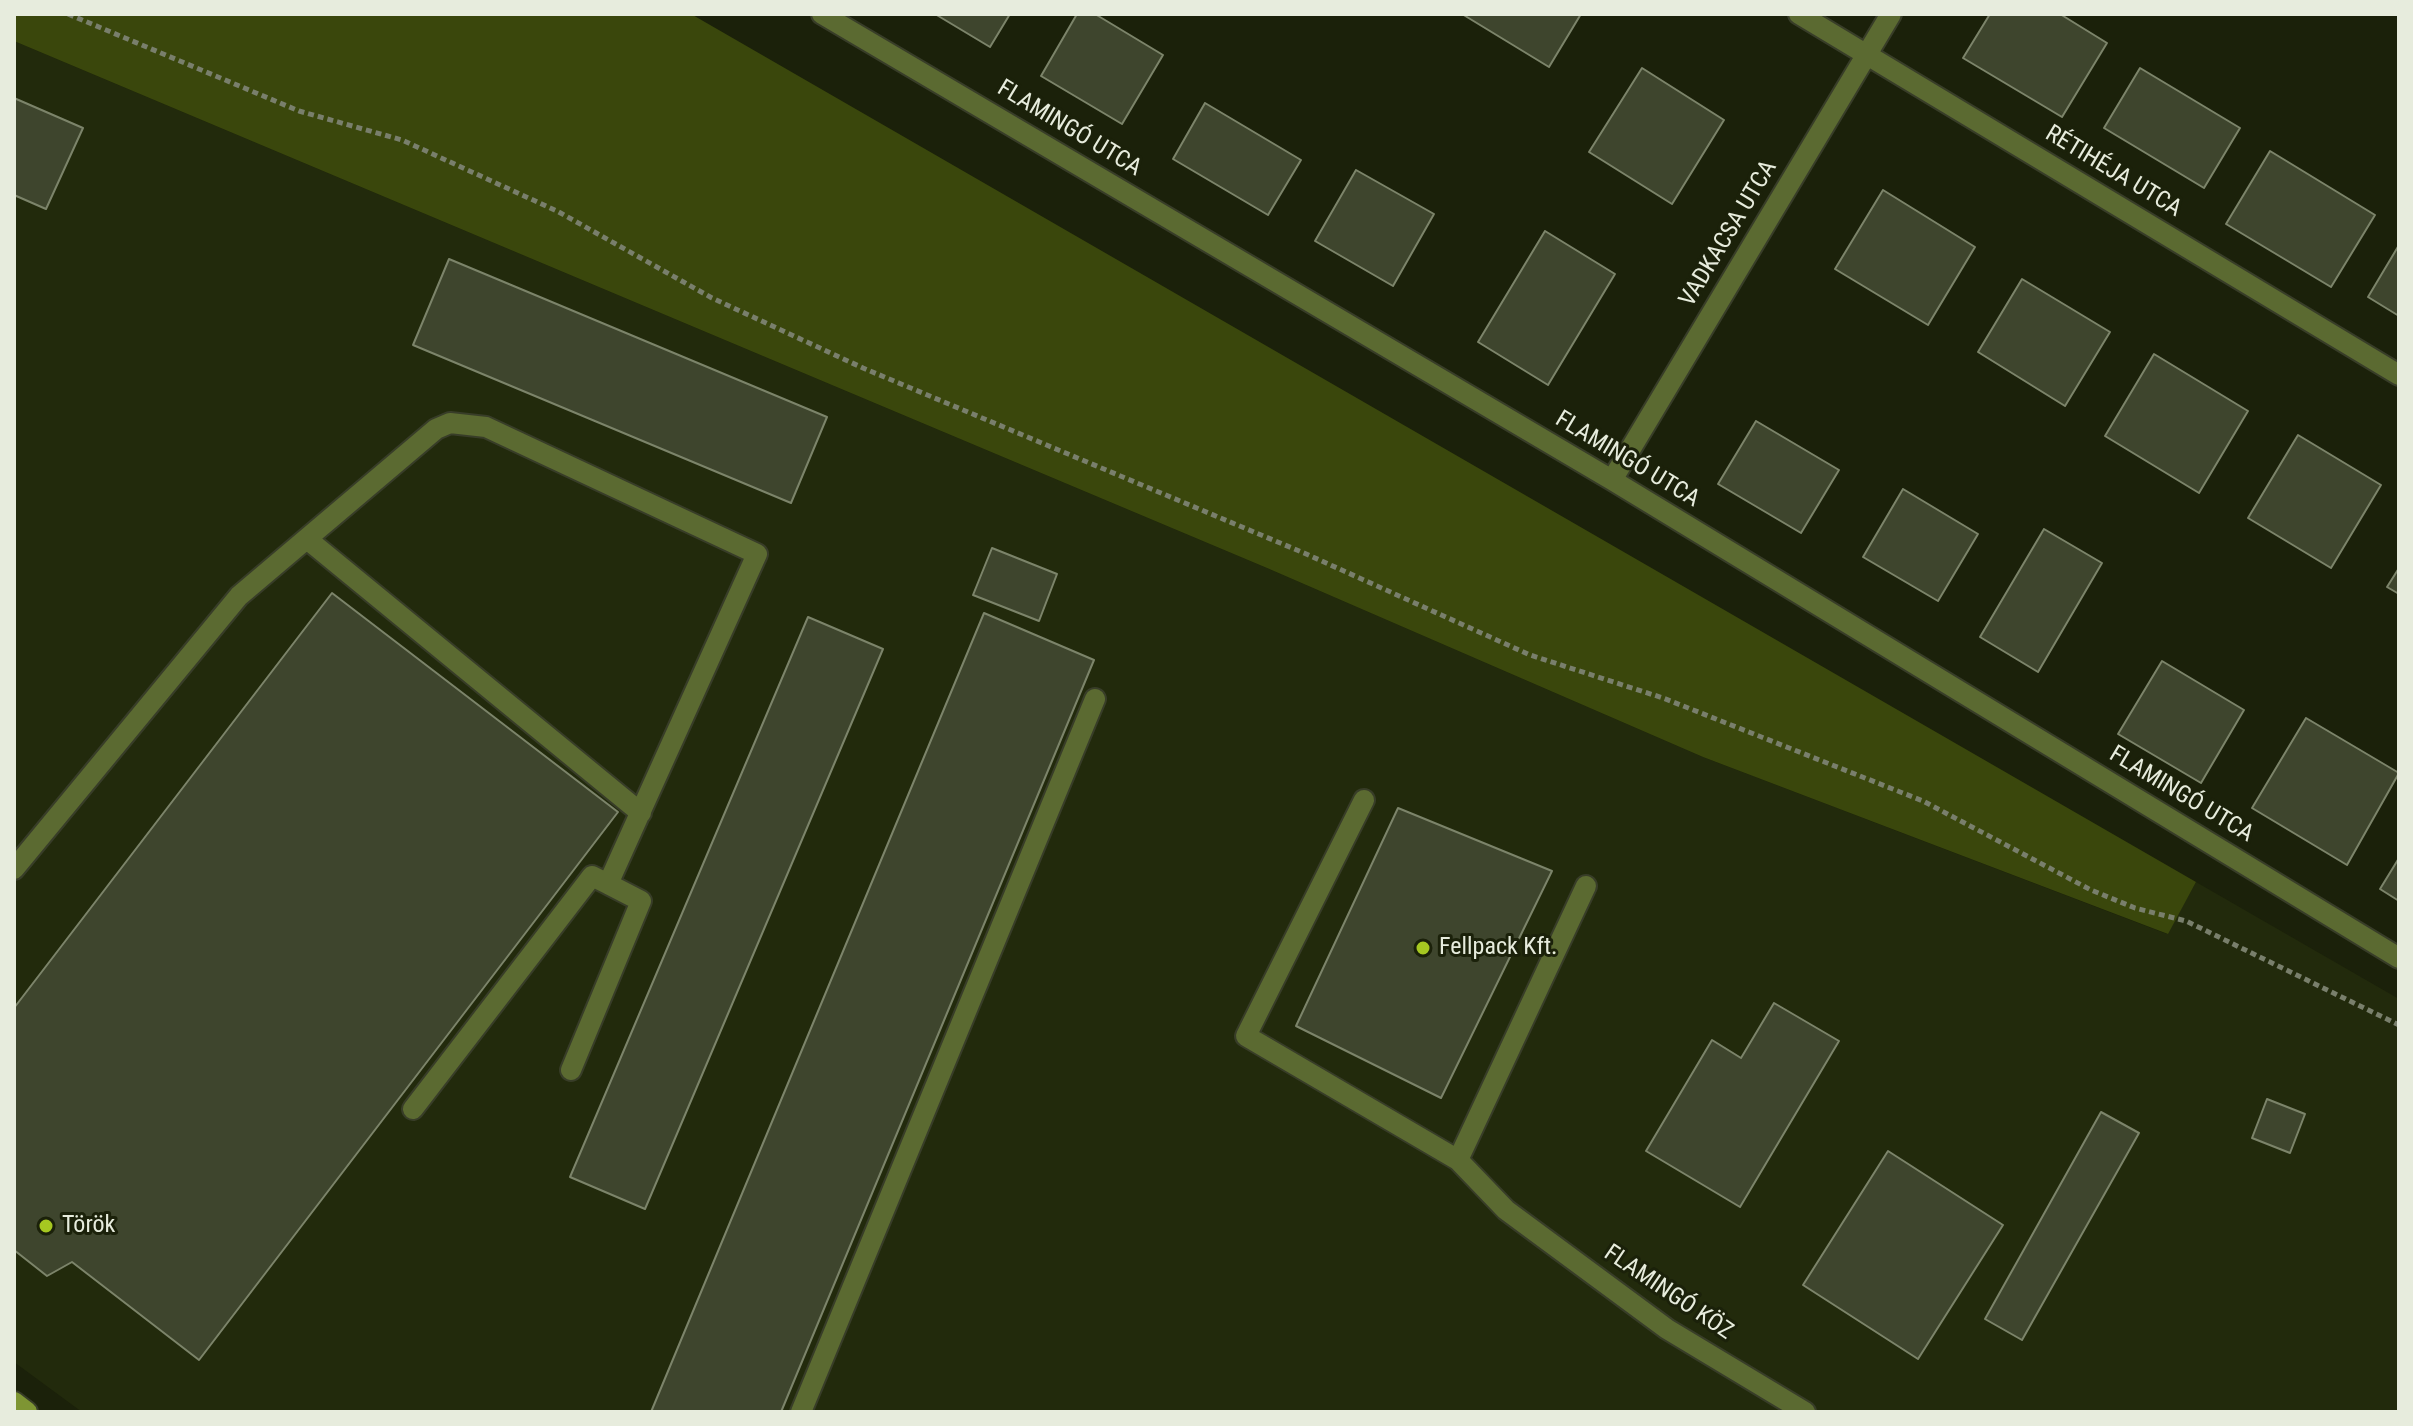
<!DOCTYPE html>
<meta charset="utf-8">
<style>
body{margin:0}
#map{position:relative;width:2413px;height:1426px;overflow:hidden;background:#1b210a;font-family:"Roboto Condensed",sans-serif}
canvas{display:block}
.frame{position:absolute;inset:0;border:16px solid #e7ecdd;pointer-events:none}
</style>
<div id="map">
<canvas width="2413" height="1426"></canvas>
<div class="frame"></div>
</div>
<script>
const c = document.querySelector('canvas').getContext('2d');
c.lineJoin = 'round';
function fillPath(path, color) { c.fillStyle = color; c.fill(path, 'evenodd'); }
const toPath = rows => new Path2D(rows.map(r => 'M' + r).join(''));
function strokePath(path, color, width, dash) { c.strokeStyle = color; c.lineWidth = width; c.lineCap = dash ? 'butt' : 'round'; c.setLineDash(dash || []); c.stroke(path); }
function label(font, color, halo, rows, align = 'center') {
  c.font = font + ' "Roboto Condensed",sans-serif'; c.lineWidth = 6; c.setLineDash([]); c.textBaseline = 'middle'; c.strokeStyle = halo; c.fillStyle = color; for (const [text, x, y, turn = 0] of rows) {
    c.save(); c.translate(x, y); c.rotate((+turn || 0) * Math.PI / 180); c.textAlign = isNaN(turn) ? turn : align; if (halo) c.strokeText(text, 0, 0); c.fillText(text, 0, 0); c.restore();
  }
}
const built = toPath([
 [14,41,1267,568,1703,757,2167,934,2196,882,2399,999,2399,1412,82,1412,14,1362]
]);
const green = toPath([
 [14,14,691,14,2196,882,2168,934,1703,757,1267,568,14,41]
]);
const building = toPath([
 [935,14,1010,14,990,47,935,14],
 [1077,14,1095,14,1163,55,1122,124,1041,76,1077,14],
 [1462,14,1581,14,1549,67,1462,14],
 [1990,14,2060,14,2107,43,2062,117,1963,58,1990,14],
 [1642,68,1724,120,1672,204,1589,152,1642,68],
 [2140,68,2240,128,2204,188,2104,128,2140,68],
 [14,98,83,128,46,209,14,195,14,98],
 [1205,103,1301,160,1268,215,1173,159,1205,103],
 [2270,151,2375,215,2331,287,2226,224,2270,151],
 [1356,170,1434,214,1393,286,1315,241,1356,170],
 [1883,190,1975,247,1928,325,1835,269,1883,190],
 [1545,231,1615,274,1548,385,1478,342,1545,231],
 [2399,245,2399,316,2368,297,2399,245],
 [449,259,827,417,791,503,413,345,449,259],
 [2022,279,2110,332,2065,406,1978,352,2022,279],
 [2154,354,2248,411,2199,493,2105,436,2154,354],
 [1756,421,1839,470,1801,533,1718,484,1756,421],
 [2298,435,2381,485,2331,568,2248,518,2298,435],
 [1903,489,1978,534,1938,601,1863,557,1903,489],
 [2044,529,2102,563,2038,672,1980,637,2044,529],
 [992,548,1057,574,1039,621,973,595,992,548],
 [2399,568,2399,594,2387,587,2399,568],
 [332,593,618,812,199,1360,72,1262,47,1276,14,1250,14,1008,332,593],
 [984,613,1094,660,781,1412,651,1412,984,613],
 [808,617,883,649,645,1209,570,1177,808,617],
 [2162,661,2244,710,2201,783,2118,734,2162,661],
 [2306,718,2399,773,2347,865,2252,808,2306,718],
 [1398,808,1552,871,1441,1098,1296,1026,1398,808],
 [2399,858,2399,901,2380,889,2399,858],
 [1774,1003,1839,1041,1740,1207,1646,1151,1712,1040,1741,1058,1774,1003],
 [2267,1099,2305,1114,2290,1153,2252,1138,2267,1099],
 [2101,1112,2139,1133,2022,1340,1985,1319,2101,1112],
 [1888,1151,2003,1225,1918,1359,1803,1285,1888,1151]
]);
const path = toPath([
 [68,14,299,111,402,140,557,211,712,298,863,368,1304,553,1530,655,1663,698,1923,801,2091,890,2135,908,2186,921,2399,1025]
]);
const lane = toPath([
 [307,539,641,813],
 [14,869,239,596,436,429,450,423,486,427,757,554,608,884,641,901,571,1070],
 [413,1109,592,876,608,884],
 [801,1412,1095,699]
]);
const street = toPath([
 [822,14,1612,480,2399,958],
 [1799,14,2399,375],
 [1612,480,1891,14],
 [1364,800,1246,1036,1458,1160,1506,1210,1667,1329,1805,1412],
 [1458,1160,1586,886]
]);
const secondary = toPath([
 [14,1402,27,1412]
]);
const markers = [
 [1423,948,8,"#a6c821"],
 [46,1226,8,"#a6c821"]
];
const streetNames = [
 ["FLAMINGÓ UTCA",1069,129,31],
 ["RÉTIHÉJA UTCA",2113,172,31],
 ["VADKACSA UTCA",1729,234,-59],
 ["FLAMINGÓ UTCA",1627,460,31],
 ["FLAMINGÓ UTCA",2181,795,31],
 ["FLAMINGÓ KÖZ",1668,1293,34]
];
const poiNames = [
 ["Fellpack Kft.",1439,948],
 ["Török",62,1226]
];
fillPath(built, '#222a0c');
fillPath(green, '#3a470c');
fillPath(building, '#3e452d');
strokePath(building, '#7c846a', 2);
strokePath(lane, '#383d28', 24);
strokePath(street, '#383d28', 24);
strokePath(secondary, '#383d28', 24);
strokePath(path, '#797f6c', 5, [6, 4]);
strokePath(lane, '#5b6a31', 20);
strokePath(street, '#5b6a31', 20);
strokePath(secondary, '#7e9533', 20);
for (const [x, y, r, color] of markers) { const dot = new Path2D(); dot.arc(x, y, r, 0, 2 * Math.PI); c.fillStyle = color; c.fill(dot); strokePath(dot, '#1b210a', 3); }
label('24px', '#e7ecdd', '#1b210a', streetNames);
label('24px', '#e7ecdd', '#1b210a', poiNames, 'left');
</script>
